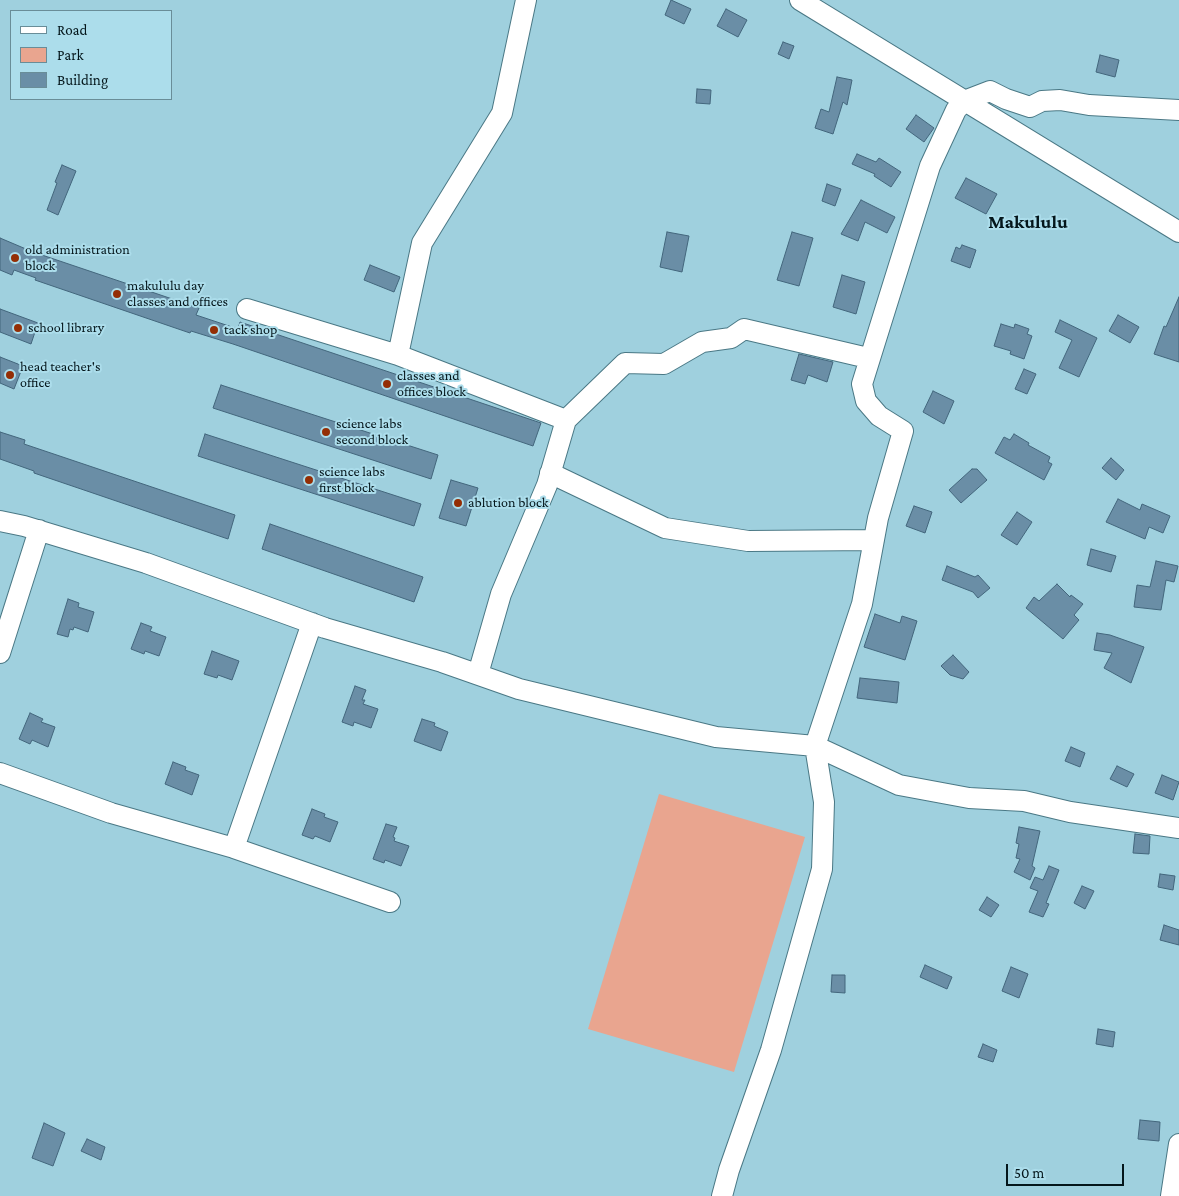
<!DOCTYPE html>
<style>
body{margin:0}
#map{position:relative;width:1179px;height:1196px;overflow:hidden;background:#9fd0de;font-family:"Crimson Pro",serif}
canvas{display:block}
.legend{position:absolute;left:10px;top:10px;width:162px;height:90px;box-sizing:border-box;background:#acddeb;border:1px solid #698d98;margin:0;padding:6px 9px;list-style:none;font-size:15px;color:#04161b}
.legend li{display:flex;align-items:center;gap:10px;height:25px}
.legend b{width:25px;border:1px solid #698d98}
.scale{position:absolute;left:1006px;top:1164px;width:118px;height:22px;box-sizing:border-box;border:2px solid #04161b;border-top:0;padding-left:6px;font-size:15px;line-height:18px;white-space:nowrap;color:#04161b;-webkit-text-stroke:4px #acddeb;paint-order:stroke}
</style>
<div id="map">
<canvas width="1179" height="1196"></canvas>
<ul class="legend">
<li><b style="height:6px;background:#fff"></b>Road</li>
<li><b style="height:14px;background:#e9a58f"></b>Park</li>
<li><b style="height:14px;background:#6a8ea6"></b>Building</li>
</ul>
<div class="scale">50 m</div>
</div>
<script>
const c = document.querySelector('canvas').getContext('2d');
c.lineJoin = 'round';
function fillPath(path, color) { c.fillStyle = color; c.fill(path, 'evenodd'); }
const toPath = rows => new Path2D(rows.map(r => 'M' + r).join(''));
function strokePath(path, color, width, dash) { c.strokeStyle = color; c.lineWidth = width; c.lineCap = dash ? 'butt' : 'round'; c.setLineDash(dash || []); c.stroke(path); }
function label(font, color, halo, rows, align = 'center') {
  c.font = font + ' "Crimson Pro",serif'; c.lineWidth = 4; c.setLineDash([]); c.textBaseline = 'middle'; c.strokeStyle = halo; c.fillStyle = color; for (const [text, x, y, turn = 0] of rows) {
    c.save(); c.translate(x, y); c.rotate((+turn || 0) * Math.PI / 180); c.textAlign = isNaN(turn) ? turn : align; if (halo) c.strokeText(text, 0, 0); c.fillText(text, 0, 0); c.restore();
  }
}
const green = toPath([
 [659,794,805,837,734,1072,588,1029]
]);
const building = toPath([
 [671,0,691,9,684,24,665,15,671,0],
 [726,9,747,20,738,37,717,26,726,9],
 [783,42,794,46,789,59,778,54,783,42],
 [1100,55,1119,60,1115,77,1096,72,1100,55],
 [837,77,852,80,847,105,843,102,833,134,815,128,821,109,829,112,837,77],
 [697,89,711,90,710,104,696,103,697,89],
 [916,115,934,128,924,142,906,129,916,115],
 [857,154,876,162,879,158,901,172,891,187,874,176,875,174,852,164,857,154],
 [62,165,76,171,58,215,47,210,57,183,55,182,62,165],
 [966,178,997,194,986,214,955,198,966,178],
 [827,184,841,189,835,206,822,201,827,184],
 [861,200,895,217,887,233,865,222,858,241,841,234,861,200],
 [667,232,689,236,682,272,660,267,667,232],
 [792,232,813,238,799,286,777,280,792,232],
 [0,238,33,252,199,308,196,315,238,329,240,322,541,423,533,446,233,344,191,331,190,333,35,280,36,278,14,270,12,275,0,270,0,238],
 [962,245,976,250,970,268,951,261,956,247,960,249,962,245],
 [370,265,400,277,394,292,364,280,370,265],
 [842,275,865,282,856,314,833,307,842,275],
 [1179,297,1179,362,1154,354,1164,326,1166,327,1179,297],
 [0,309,38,323,31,344,0,332,0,309],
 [1118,315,1139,327,1130,343,1109,331,1118,315],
 [1060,320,1097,338,1079,377,1059,368,1072,340,1055,332,1060,320],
 [1001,324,1014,328,1015,324,1029,329,1027,334,1032,336,1024,359,1010,354,1011,351,994,346,1001,324],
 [799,354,833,362,827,382,808,375,805,384,791,380,799,354],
 [0,357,23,366,14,389,0,383,0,357],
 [1024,369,1036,374,1027,394,1015,389,1024,369],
 [221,385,438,455,431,479,213,408,221,385],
 [933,391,954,401,944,424,923,412,933,391],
 [0,432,25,440,24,444,235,515,228,539,34,473,34,471,0,459,0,432],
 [205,434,421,504,414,526,198,456,205,434],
 [1014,434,1029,443,1028,445,1050,457,1048,462,1052,464,1044,480,995,453,1004,437,1010,440,1014,434],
 [1111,458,1124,470,1116,480,1102,468,1111,458],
 [972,469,977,469,987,480,961,503,949,490,972,469],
 [451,480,478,488,466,526,439,518,451,480],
 [1118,499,1140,510,1142,504,1170,516,1163,533,1149,527,1145,539,1106,522,1118,499],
 [914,506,932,512,925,533,906,526,914,506],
 [1017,512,1032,522,1017,545,1001,535,1017,512],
 [270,524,423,577,414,602,262,549,270,524],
 [1091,549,1116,556,1111,572,1087,565,1091,549],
 [1156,561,1178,566,1174,582,1166,580,1161,610,1134,607,1137,585,1150,587,1156,561],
 [947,566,975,577,978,575,990,588,978,598,973,592,942,580,947,566],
 [1057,584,1070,597,1071,595,1083,604,1074,615,1079,620,1063,639,1026,608,1034,597,1039,601,1057,584],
 [68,599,79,603,78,607,94,612,88,632,74,627,73,630,70,629,68,637,57,634,68,599],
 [875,614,900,623,902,616,917,621,905,660,864,647,875,614],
 [141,623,152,627,150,631,166,637,159,656,145,651,144,654,131,649,141,623],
 [1097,633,1110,635,1144,647,1131,683,1104,668,1112,653,1094,650,1097,633],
 [212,651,239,661,232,680,218,675,217,678,204,674,212,651],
 [953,655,969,672,963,679,950,675,941,666,953,655],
 [860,678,899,682,897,703,857,698,860,678],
 [355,686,366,690,362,700,365,700,363,704,378,709,371,728,354,722,353,726,342,722,355,686],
 [30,713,43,719,41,722,55,727,48,747,32,740,30,744,19,739,30,713],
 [422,719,435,723,434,726,448,732,441,751,414,741,422,719],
 [1071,747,1085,753,1080,767,1065,761,1071,747],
 [173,762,186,767,185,770,199,775,192,795,165,784,173,762],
 [1117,766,1134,774,1127,787,1110,779,1117,766],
 [1162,775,1179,782,1173,800,1155,793,1162,775],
 [312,809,325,814,324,817,338,822,330,842,315,836,313,839,302,835,312,809],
 [386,824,397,827,393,837,395,838,394,841,409,846,401,866,385,860,384,863,373,859,386,824],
 [1019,827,1040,831,1032,866,1035,868,1030,880,1014,872,1020,859,1016,858,1019,844,1016,843,1019,827],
 [1135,834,1150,836,1149,854,1133,853,1135,834],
 [1049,866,1059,870,1046,903,1049,904,1043,917,1029,912,1038,891,1030,888,1035,877,1043,880,1049,866],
 [1160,874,1175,876,1173,890,1158,887,1160,874],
 [1082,886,1094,891,1085,909,1074,903,1082,886],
 [987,897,999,905,991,917,979,910,987,897],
 [1164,925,1179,930,1179,945,1160,940,1164,925],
 [925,965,952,977,947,989,920,977,925,965],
 [1011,967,1028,974,1019,998,1002,991,1011,967],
 [832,975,845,975,845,993,831,992,832,975],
 [1098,1029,1115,1032,1113,1047,1096,1044,1098,1029],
 [983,1044,997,1050,993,1062,978,1057,983,1044],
 [1140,1120,1160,1122,1159,1141,1138,1139,1140,1120],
 [44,1123,65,1133,53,1166,32,1158,44,1123],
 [87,1139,105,1147,101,1160,81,1151,87,1139]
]);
const minor = toPath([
 [800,0,1179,232],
 [247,309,398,355,422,243,502,113,526,0],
 [398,355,566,420,625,363,664,364,702,342,731,338,744,329,868,358],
 [550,473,665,528,748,541,874,540],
 [0,521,24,526,146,563,325,628,442,662,519,689,716,737,815,746,899,785,969,798,1024,801,1070,812,1179,828],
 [0,653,39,530],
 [478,674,501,594,547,485,566,420],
 [0,773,111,813,234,848,312,623],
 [234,848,390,902],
 [722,1196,729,1170,771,1050,822,869,824,802,815,746,862,604,878,518,903,431,879,416,866,401,862,384,930,166,956,110,964,101,990,91,1006,99,1030,107,1042,101,1060,100,1089,105,1179,110],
 [1171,1196,1179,1144]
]);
const markers = [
 [15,258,5,"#942e05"],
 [117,294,5,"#942e05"],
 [18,328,5,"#942e05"],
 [214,330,5,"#942e05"],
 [10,375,5,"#942e05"],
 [387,384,5,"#942e05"],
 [326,432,5,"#942e05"],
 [309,480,5,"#942e05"],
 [458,503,5,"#942e05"]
];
const poiNames = [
 ["old administration",25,250],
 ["block",25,266],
 ["makululu day",127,286],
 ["classes and offices",127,302],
 ["school library",28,328],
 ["tack shop",224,330],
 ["head teacher's",20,367],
 ["office",20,383],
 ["classes and",397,376],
 ["offices block",397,392],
 ["science labs",336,424],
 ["second block",336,440],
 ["science labs",319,472],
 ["first block",319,488],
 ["ablution block",468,503]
];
const districtNames = [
 ["Makululu",1028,222]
];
fillPath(green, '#e9a58f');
fillPath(building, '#6a8ea6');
strokePath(building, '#43667c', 1);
strokePath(minor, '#4a7885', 22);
strokePath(minor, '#fff', 20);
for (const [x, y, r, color] of markers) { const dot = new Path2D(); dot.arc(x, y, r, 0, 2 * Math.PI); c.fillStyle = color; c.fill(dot); strokePath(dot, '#acddeb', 2); }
label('14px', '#04161b', '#acddeb', poiNames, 'left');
label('bold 19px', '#04161b', '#acddeb', districtNames);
</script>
